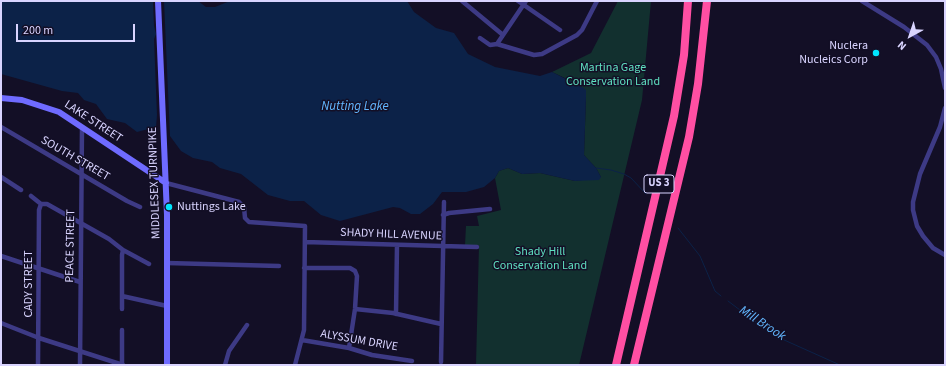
<!DOCTYPE html>
<style>
body{margin:0}
#map{position:relative;width:946px;height:366px;overflow:hidden;background:#130f26;font-family:"Source Sans 3",sans-serif}
canvas{display:block}
.frame{position:absolute;inset:0;border:2px solid #d9d4ff;pointer-events:none}
.north{position:absolute;left:890px;top:16px;width:40px;height:40px;-webkit-text-stroke:3px #130f26;paint-order:stroke;rotate:220deg;font-size:11px;font-weight:700;line-height:16px;text-align:center;color:#d9d4ff}
.north::after{content:'';display:block;margin:auto;width:14px;height:18px;background:#d9d4ff;clip-path:polygon(50% 0,100% 100%,50% 72%,0 100%)}
.scale{position:absolute;left:16px;top:24px;width:119px;height:18px;box-sizing:border-box;border:2px solid #d9d4ff;border-top:0;padding-left:5px;font-size:12px;line-height:14px;white-space:nowrap;color:#d9d4ff;-webkit-text-stroke:3px #130f26;paint-order:stroke}
</style>
<div id="map">
<canvas width="946" height="366"></canvas>
<div class="frame"></div>
<div class="north">N</div>
<div class="scale">200 m</div>
</div>
<script>
const c = document.querySelector('canvas').getContext('2d');
c.lineJoin = 'round';
function fillPath(path, color) { c.fillStyle = color; c.fill(path, 'evenodd'); }
const toPath = rows => new Path2D(rows.map(r => 'M' + r).join(''));
function strokePath(path, color, width, dash) { c.strokeStyle = color; c.lineWidth = width; c.lineCap = dash ? 'butt' : 'round'; c.setLineDash(dash || []); c.stroke(path); }
function label(font, color, halo, rows, align = 'center') {
  c.font = font + ' "Source Sans 3",sans-serif'; c.lineWidth = 3; c.setLineDash([]); c.textBaseline = 'middle'; c.strokeStyle = halo; c.fillStyle = color; for (const [text, x, y, turn = 0] of rows) {
    c.save(); c.translate(x, y); c.rotate((+turn || 0) * Math.PI / 180); c.textAlign = isNaN(turn) ? turn : align; if (halo) c.strokeText(text, 0, 0); c.fillText(text, 0, 0); c.restore();
  }
}
const green = toPath([
 [618,1,651,1,642,100,579,365,476,365,479,245,465,245,466,226,479,226,477,216,501,210,495,178,499,171,508,168,522,174,540,173,575,181,601,177,596,168,584,155,586,97,565,78,552,72,591,53]
]);
const water = toPath([
 [1,1,153,1,154,26,156,34,154,39,157,115,156,127,137,132,125,123,107,119,96,104,84,100,78,93,62,91,1,74],
 [164,1,198,1,206,7,215,7,230,1,407,1,414,12,436,28,454,33,468,54,495,67,540,76,552,72,582,87,586,90,586,97,584,155,596,168,601,177,599,180,575,181,540,173,522,174,508,168,499,171,495,178,484,187,466,192,442,192,433,204,420,214,411,214,400,208,393,207,340,221,321,215,304,201,290,201,268,195,241,174,220,168,212,162,193,158,181,151,170,136]
]);
const stream = toPath([
 [596,168,611,170,624,174,631,178,646,194],
 [678,228,700,256,715,291,721,296],
 [728,301,773,335,840,365]
]);
const street = toPath([
 [462,1,503,35],
 [518,1,560,30],
 [862,1,904,27,927,45,936,57,941,69,945,88],
 [480,38,490,45,497,44,534,55,542,54,577,35,582,30,597,1],
 [497,44,526,1],
 [945,108,940,127,920,174,913,202,913,210,917,226,923,236,933,248,945,255],
 [1,127,127,201,140,207],
 [1,177,21,190],
 [166,183,239,202,244,207,245,218,249,222,305,226,304,330,295,365],
 [31,196,41,204],
 [41,204,47,204,70,217,109,239,123,250,149,264],
 [443,215,449,213,490,209],
 [305,242,477,247],
 [1,256,80,282],
 [167,263,279,266],
 [304,268,350,268,355,271,357,276,355,309,349,348],
 [122,296,167,306],
 [122,309,122,255,123,250],
 [355,309,393,313,441,324],
 [396,314,397,245],
 [1,323,39,338,123,365],
 [302,340,349,348,372,355,412,361],
 [441,362,444,202],
 [38,365,39,210,41,204],
 [80,365,82,127],
 [122,365,122,330],
 [225,365,229,351,247,325]
]);
const secondary = toPath([
 [158,1,167,215,167,365],
 [1,98,22,100,59,112,166,183]
]);
const highway = toPath([
 [616,365,674,116,684,55,688,1],
 [634,365,689,137,698,84,707,1]
]);
const markers = [
 [876,53,4,"#00e5ff"],
 [169,207,4,"#00e5ff"]
];
const shields = [
 [659,184,30]
];
const shieldNames = [
 ["US 3",659,184]
];
const poiNames = [
 ["Nuclera",868,46],
 ["Nucleics Corp",868,60],
 ["Nuttings Lake",177,207,"left"]
];
const parkNames = [
 ["Martina Gage",613,68],
 ["Conservation Land",613,82],
 ["Shady Hill",540,252],
 ["Conservation Land",540,266]
];
const streetNames = [
 ["LAKE STREET",93,122,33],
 ["SOUTH STREET",75,159,30],
 ["MIDDLESEX TURNPIKE",155,183,-92],
 ["SHADY HILL AVENUE",391,235,2],
 ["PEACE STREET",71,246,-89],
 ["CADY STREET",29,284,-90],
 ["ALYSSUM DRIVE",359,341,10]
];
const waterNames = [
 ["Nutting Lake",355,107],
 ["Mill Brook",762,324,33]
];
fillPath(green, '#12302f');
fillPath(water, '#0c2248');
strokePath(stream, '#0c2248', 1);
strokePath(street, '#3d3a85', 4.5);
strokePath(secondary, '#6f6bff', 6);
strokePath(highway, '#ff4fa3', 8);
for (const [x, y, r, color] of markers) { const dot = new Path2D(); dot.arc(x, y, r, 0, 2 * Math.PI); c.fillStyle = color; c.fill(dot); strokePath(dot, '#130f26', 1.5); }
for (const [x, y, w] of shields) { const box = new Path2D(); box.roundRect(x - w / 2, y - 9, w, 18, 3); c.fillStyle = '#130f26'; c.fill(box); strokePath(box, '#d9d4ff', 1); }
label('bold 11px', '#d9d4ff', null, shieldNames);
label('12px', '#d9d4ff', '#130f26', poiNames, 'right');
label('12px', '#5fe0c0', '#130f26', parkNames);
label('12px', '#d9d4ff', '#130f26', streetNames);
label('italic 13px', '#62b6ff', '#130f26', waterNames);
</script>
